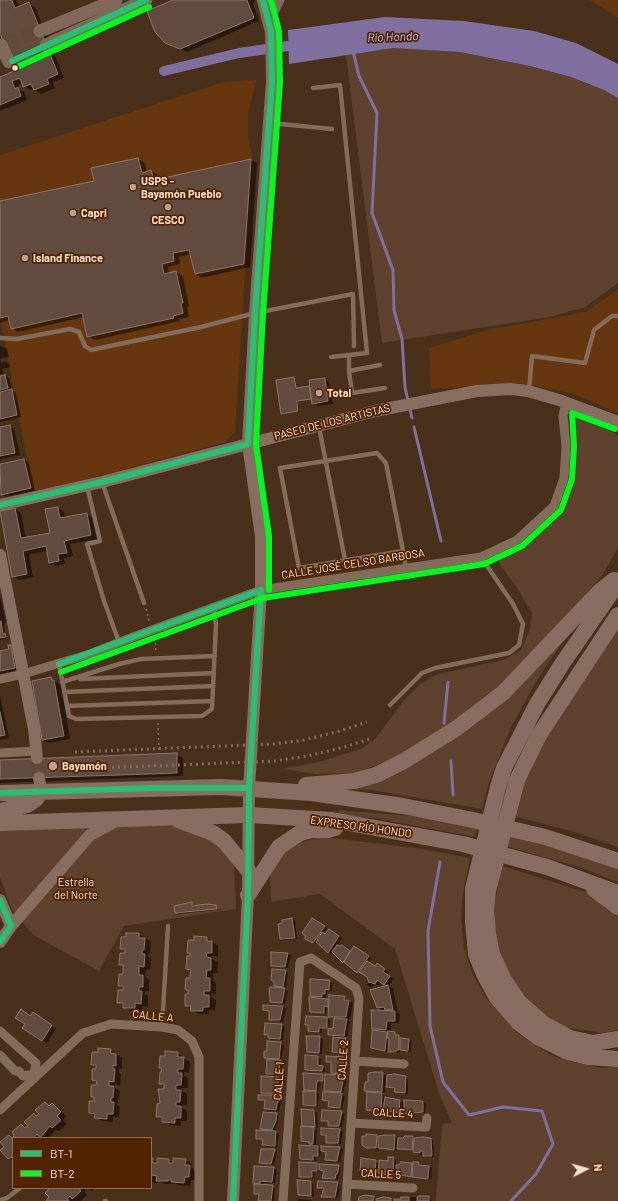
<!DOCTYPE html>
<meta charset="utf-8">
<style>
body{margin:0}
#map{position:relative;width:618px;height:1201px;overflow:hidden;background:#49301b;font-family:Barlow,sans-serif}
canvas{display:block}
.legend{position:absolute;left:12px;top:1137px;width:140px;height:52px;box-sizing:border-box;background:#512400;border:1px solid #956e51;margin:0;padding:5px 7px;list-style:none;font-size:12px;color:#fbdecb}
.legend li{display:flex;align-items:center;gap:8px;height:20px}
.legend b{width:20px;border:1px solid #956e51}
.north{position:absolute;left:566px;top:1149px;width:40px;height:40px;-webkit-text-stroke:3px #512400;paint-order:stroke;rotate:84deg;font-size:11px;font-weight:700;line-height:16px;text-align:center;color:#fbdecb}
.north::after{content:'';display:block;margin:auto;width:14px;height:18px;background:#fbdecb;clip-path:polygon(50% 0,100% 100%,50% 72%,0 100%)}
</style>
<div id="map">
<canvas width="618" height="1201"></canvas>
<ul class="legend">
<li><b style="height:5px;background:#26c172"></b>BT-1</li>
<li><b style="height:5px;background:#00fa1d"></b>BT-2</li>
</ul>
<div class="north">N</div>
</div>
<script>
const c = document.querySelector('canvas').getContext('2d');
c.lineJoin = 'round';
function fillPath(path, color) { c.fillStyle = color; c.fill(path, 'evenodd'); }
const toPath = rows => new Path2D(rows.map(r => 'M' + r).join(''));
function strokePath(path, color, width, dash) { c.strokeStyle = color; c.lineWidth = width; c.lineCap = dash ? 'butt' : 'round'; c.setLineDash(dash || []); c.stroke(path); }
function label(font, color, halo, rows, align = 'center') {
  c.font = font + ' Barlow,sans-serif'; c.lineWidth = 3.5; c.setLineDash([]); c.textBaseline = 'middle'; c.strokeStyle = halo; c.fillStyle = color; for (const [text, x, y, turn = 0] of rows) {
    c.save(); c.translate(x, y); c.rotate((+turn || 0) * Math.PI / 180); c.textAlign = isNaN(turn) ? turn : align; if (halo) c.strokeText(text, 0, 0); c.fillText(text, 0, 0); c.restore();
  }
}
const built = toPath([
 [590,0,618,0,618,18],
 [256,80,248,114,248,137,252,159,235,432,225,442,93,478,33,491,2,325,0,325,0,155,224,82],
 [618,289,618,413,572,393,519,383,431,389,429,348,487,330,586,312]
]);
const green = toPath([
 [393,48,460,52,530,66,571,77,604,90,618,98,618,283,585,307,550,317,382,343,346,55],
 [579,417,618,435,618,548,603,574,546,641,485,700,405,753,357,773,315,774,282,769,323,761,361,749,374,740,406,698,422,683,438,674,504,660,521,650,530,629,532,613,515,585,497,560,519,545,552,518,566,498,576,460,574,420],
 [618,621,618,847,575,832,514,816,520,789,536,752],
 [569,633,540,675,511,727,489,782,482,809,372,790,341,788,388,773],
 [339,810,422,817,478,826,475,837,375,818,338,815],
 [138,823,181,826,215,841,234,863,236,909,124,926,99,971,35,936,28,929,12,909,0,878,0,829],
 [509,835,618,866,618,882,579,867,506,846],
 [323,837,416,848,470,858,462,898,461,919,464,949,473,975,486,998,516,1032,551,1055,569,1061,600,1068,618,1067,618,1201,436,1201,442,1124,452,1123,440,1096,395,949,320,894,271,902,270,872,280,855,302,842],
 [502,866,585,892,603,900,618,911,618,1030,602,1033,565,1027,551,1019,520,992,508,972,498,950,493,913]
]);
const water = toPath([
 [385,17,464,21,534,31,576,43,618,64,618,98,604,90,571,77,530,66,460,52,393,48,289,64,288,30]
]);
const shadow = toPath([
 [0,0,16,0,19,7,29,4,35,7,64,78,53,82,55,88,41,94,34,89,30,90,24,86,23,83,18,85,20,90,24,92,27,100,0,111,0,78,17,71,0,39],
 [176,0,255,0,253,4,259,21,187,52,166,42],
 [138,159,145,163,147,172,151,171,158,175,159,180,250,160,257,163,250,267,202,278,195,274,191,254,179,257,180,264,168,267,169,274,176,272,183,276,189,306,187,307,189,317,179,319,180,321,95,340,88,336,84,317,18,332,11,328,10,320,0,323,0,202,95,181,92,169],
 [0,346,7,349,9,357,0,358,1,363,6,362,9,364,10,367,2,369,3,374,0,374],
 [5,376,9,378,12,391,16,393,21,417,0,422,0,377],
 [294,378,296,389,311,388,325,379,329,382,333,404,318,406,313,403,312,399,298,401,299,411,283,414],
 [10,426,14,429,20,455,1,459,0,462,0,428],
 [24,460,29,463,35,491,6,497,2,494,0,490,0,465],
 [58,508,64,512,65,518,86,514,93,518,97,539,70,544,73,556,64,558,65,564,56,566,50,562,48,551,29,554,33,577,20,580,13,577,1,512,15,509,21,513,26,538,51,534],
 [0,595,6,623,4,623,5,635,8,638,0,640],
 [11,646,18,650,21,671,0,675,0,652,10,650],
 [51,678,61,685,70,739,49,743,43,740],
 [0,695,9,738,0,740],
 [176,754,183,758,183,776,0,783,0,761],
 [191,903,195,906,216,906,219,910,179,914,176,913],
 [292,919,295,921,297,939,284,940,281,938],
 [313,919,327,928,323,933,326,935,329,930,342,938,337,946,340,947,342,946,352,952,355,948,371,958,368,963,375,967,382,967,389,972,387,975,394,979,389,986,393,988,398,1013,400,1014,399,1023,391,1023,391,1033,398,1035,402,1039,411,1041,411,1052,401,1050,398,1053,392,1053,372,1048,379,1032,373,1029,385,1011,378,1008,388,986,382,982,380,986,375,984,372,988,367,985,371,979,362,972,361,973,343,962,333,952,331,954,328,952,317,942,316,944,309,940],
 [139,934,151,942,150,953,148,953,148,957,151,959,150,970,146,969,145,977,149,979,149,991,145,991,145,994,148,996,148,1007,142,1006,142,1011,131,1011,118,1002,124,988,119,986,124,975,124,966,120,964,126,954,126,951,121,948],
 [207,938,218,946,218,957,213,956,213,960,218,962,217,973,213,973,213,981,216,983,216,994,211,994,211,997,216,1000,215,1010,209,1010,209,1014,198,1014,186,1005,189,995,189,991,186,989,191,979,191,971,187,969,191,957,191,954,188,952],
 [288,954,291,955,288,968,272,966],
 [285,971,288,973,286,988,275,985],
 [330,981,332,983,332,991,328,990,325,1000,330,1001,344,997,353,1003,350,1019,346,1019,350,1021,347,1037,343,1037,349,1040,346,1054,333,1051,334,1037,329,1035,334,1030,335,1019,329,1016,330,1008,327,1007,326,1014,311,1011,318,999,311,995],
 [284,989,288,991,285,1004,271,1001],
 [283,1007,286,1008,283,1022,270,1019,270,1012,264,1010],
 [37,1016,56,1029,47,1043,42,1040,31,1017],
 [327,1018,330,1020,329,1029,322,1029,322,1033,309,1031,309,1026,306,1024],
 [266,1024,285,1026,283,1040,272,1039,265,1035],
 [320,1037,323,1039,322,1054,308,1052],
 [281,1043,284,1045,281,1061,283,1062,283,1070,281,1076,270,1075,267,1073,268,1059,265,1057],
 [110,1050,122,1058,122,1069,119,1068,119,1073,121,1074,120,1085,115,1084,115,1088,120,1091,117,1105,120,1107,119,1117,113,1117,113,1122,102,1121,90,1113,95,1102,95,1098,92,1096,97,1086,98,1083,93,1080,97,1067,92,1064],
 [178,1053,190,1062,189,1073,184,1072,184,1076,188,1078,188,1088,182,1088,182,1091,187,1094,187,1105,182,1105,182,1108,187,1111,187,1121,181,1121,181,1126,170,1125,157,1116,165,1090,165,1086,160,1083,163,1069,160,1067,166,1057],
 [318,1057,321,1059,320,1067,325,1068,325,1072,306,1069],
 [345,1058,347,1060,344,1075,341,1075,347,1078,343,1093,341,1093,345,1096,342,1109,332,1108,329,1106,330,1102,323,1100,325,1082,320,1082,318,1092,314,1091,319,1094,318,1107,304,1105,310,1092,305,1089,323,1075,326,1076,337,1076,332,1073,332,1063,327,1061],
 [383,1073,386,1076,394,1075,408,1079,408,1094,398,1093,396,1091,396,1089,385,1086,385,1093,379,1092,385,1096,385,1098,403,1102,402,1114,384,1110,384,1113,367,1109,372,1094,365,1090,369,1083,369,1074],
 [279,1078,281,1080,281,1087,279,1089,279,1096,282,1098,279,1111,268,1111,265,1109,266,1101,259,1099,266,1095,262,1093],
 [423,1102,426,1103,425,1113,417,1113,414,1115,405,1113],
 [45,1103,58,1108,66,1116,63,1120,67,1124,59,1131,56,1130,49,1138,13,1138,21,1125,27,1128,29,1126,34,1115,37,1116,40,1114],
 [302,1110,317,1112,318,1128,312,1127,317,1130,316,1147,310,1143,302,1141,308,1128,303,1125],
 [323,1111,345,1114,342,1127,329,1125,329,1122,322,1120],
 [276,1114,279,1116,275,1132,279,1134,277,1147,266,1147,263,1145,264,1140,257,1138,266,1132,261,1129],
 [322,1129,343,1131,341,1144,327,1142,327,1136,322,1134],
 [9,1136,13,1138,13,1161,1,1150,5,1147],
 [377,1136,379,1137,395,1136,398,1139,413,1137,430,1139,433,1140,434,1157,426,1157,414,1151,401,1150,397,1148,397,1151,379,1148,379,1150,370,1149,363,1144],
 [318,1147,322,1149,340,1148,343,1149,340,1162,326,1160,327,1153,321,1150,320,1157,316,1157,316,1161,301,1159],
 [274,1150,277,1152,274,1165,261,1162],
 [393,1158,396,1160,396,1166,418,1163,421,1166,432,1168,431,1180,400,1175,396,1173,396,1177,378,1172,378,1175,361,1171,375,1161,380,1164,389,1163],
 [151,1159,158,1162,169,1160,174,1163,185,1160,192,1164,191,1167,196,1170,195,1180,191,1180,190,1186,179,1185,175,1183,175,1184,164,1184,158,1180,158,1183,151,1182],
 [317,1164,320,1166,338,1166,341,1167,338,1180,326,1179,324,1178,325,1172,320,1170,320,1172,315,1172,314,1178,300,1176],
 [274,1168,277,1170,275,1183,263,1183,263,1186,275,1188,274,1201,261,1201,260,1195,255,1193,259,1186,254,1183],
 [310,1182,313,1184,314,1197,299,1194],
 [338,1183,340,1185,338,1198,322,1196,325,1189,318,1188],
 [52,1188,95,1188,92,1191,87,1188,84,1192,87,1195,81,1201,47,1201,50,1197],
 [373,1197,376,1200,391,1199,395,1201,359,1201],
 [410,1197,429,1197,432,1201,395,1201],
 [298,1199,310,1200,312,1201,298,1201]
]);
const stream = toPath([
 [353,51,359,76,377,113,372,213,393,270,394,310,402,339,405,387,408,401],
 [409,406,412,418],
 [414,427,441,541],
 [444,723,448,682],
 [451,761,453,795],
 [440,862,428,931,430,1026,443,1082,469,1115,503,1107,542,1111,553,1144,536,1174,511,1201]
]);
const canal = toPath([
 [164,71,239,53,288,46]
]);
const building = toPath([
 [0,0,12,0,15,8,29,2,58,74,47,79,49,84,34,90,31,84,23,87,20,78,12,81,15,89,18,87,21,96,0,105,0,77,16,70,0,34,0,0],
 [173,0,247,0,254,18,180,49,165,43,155,32,147,11,173,0],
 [138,158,142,173,151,170,154,180,251,159,244,264,195,274,189,250,173,253,174,261,162,264,164,274,176,271,183,303,181,303,183,313,173,316,174,318,87,337,82,313,11,329,8,316,0,318,0,201,94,181,91,168,138,158],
 [5,375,8,388,0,390,0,376,5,375],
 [294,377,296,388,309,386,311,399,297,401,298,411,281,414,276,380,294,377],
 [325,378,328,401,312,404,309,380,325,378],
 [12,389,17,415,0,419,0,392,12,389],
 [10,425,15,453,0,456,0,427,10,425],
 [24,459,31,488,1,495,0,464,24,459],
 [58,507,60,518,87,513,91,535,64,541,67,553,58,554,59,561,49,563,46,546,23,551,27,574,12,577,0,511,15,508,21,538,50,533,45,509,58,507],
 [1,621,3,634,5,633,6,637,0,638,0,622,1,621],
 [8,645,11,645,15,668,0,671,0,651,9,649,8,645],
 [51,677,52,680,54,680,64,736,42,740,32,681,51,677],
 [0,712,5,735,0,736,0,712],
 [177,753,177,773,0,779,0,760,177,753],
 [192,902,192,906,206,904,216,905,217,909,175,913,174,906,192,902],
 [292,918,295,938,280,939,278,924,282,923,282,920,292,918],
 [312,918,325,926,313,943,305,939,305,935,302,933,312,918],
 [329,929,339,936,328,953,316,942,322,932,325,934,329,929],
 [126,933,139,933,139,938,145,938,144,950,142,950,142,954,145,954,144,967,139,966,139,975,143,975,143,987,139,987,139,991,142,991,141,1004,135,1003,135,1008,123,1008,123,1003,117,1003,118,990,123,990,123,986,118,986,119,974,123,974,123,965,119,965,120,953,125,953,125,949,120,949,121,937,126,937,126,933],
 [194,936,207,937,207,941,212,941,212,953,207,953,206,957,211,958,211,970,207,970,206,978,210,978,210,991,204,991,204,995,209,995,209,1007,203,1007,203,1011,190,1011,191,1006,185,1006,185,994,188,994,188,990,185,990,186,978,190,978,190,974,191,970,186,969,187,956,190,956,190,953,187,953,188,940,194,940,194,936],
 [337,945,339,946,342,945,350,951,343,963,332,952,337,945],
 [354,946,369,956,357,973,344,962,354,946],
 [271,952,288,953,285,967,271,966,271,952],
 [367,961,375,966,377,963,385,969,383,972,390,976,384,985,377,980,375,984,370,982,369,983,367,977,359,972,367,961],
 [272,969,286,970,283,987,274,986,274,982,271,980,272,969],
 [310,979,330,980,329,990,325,989,325,994,322,994,322,997,310,996,310,979],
 [388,985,393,1010,385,1010,384,1007,377,1008,370,990,388,985],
 [271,987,285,988,282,1003,270,1002,269,988,271,987],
 [329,995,345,996,344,1000,349,1000,346,1017,328,1017,329,995],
 [309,997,328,999,328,1007,324,1006,324,1013,310,1012,309,997],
 [263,1005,283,1006,280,1020,269,1020,269,1011,263,1010,263,1005],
 [21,1009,30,1016,33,1012,52,1025,42,1041,22,1028,25,1024,15,1018,21,1009],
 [371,1010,395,1011,395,1021,387,1021,386,1030,372,1029,371,1010],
 [306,1016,327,1017,327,1028,319,1028,319,1032,308,1031,308,1025,305,1025,306,1016],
 [334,1018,347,1019,344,1036,328,1035,328,1028,333,1029,334,1018],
 [265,1023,282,1024,280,1039,268,1038,268,1035,264,1035,265,1023],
 [372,1030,387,1032,385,1051,371,1048,372,1030],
 [388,1031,395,1032,395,1035,399,1035,399,1050,396,1050,396,1052,388,1052,389,1038,387,1038,388,1031],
 [306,1036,320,1036,319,1053,307,1052,306,1036],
 [333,1037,346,1038,343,1053,332,1052,333,1037],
 [400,1038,409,1039,408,1051,400,1050,400,1038],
 [267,1041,281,1042,279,1059,264,1058,264,1051,267,1051,267,1041],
 [98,1048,111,1049,110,1053,116,1054,116,1066,113,1065,113,1069,115,1069,114,1082,109,1081,109,1086,114,1086,113,1098,111,1098,111,1102,114,1102,113,1114,107,1114,107,1119,94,1118,95,1114,89,1113,89,1101,94,1101,94,1097,91,1097,91,1085,96,1085,97,1081,92,1080,92,1069,96,1069,96,1065,91,1065,92,1052,98,1052,98,1048],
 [165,1051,178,1052,178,1057,184,1057,183,1069,178,1069,178,1073,182,1073,181,1085,176,1085,176,1090,181,1090,180,1102,176,1102,176,1106,181,1106,181,1118,175,1118,175,1123,162,1122,162,1117,156,1117,157,1104,160,1103,158,1089,164,1089,164,1084,159,1084,160,1072,161,1072,162,1068,159,1068,160,1056,165,1056,165,1051],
 [305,1055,318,1056,318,1065,323,1066,322,1071,305,1070,305,1055],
 [326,1056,345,1057,342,1074,331,1073,331,1062,326,1062,326,1056],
 [267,1059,281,1060,278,1074,266,1074,267,1059],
 [375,1072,383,1072,382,1092,364,1091,365,1082,368,1082,368,1073,375,1072],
 [303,1073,323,1074,323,1081,317,1081,316,1091,304,1090,303,1073],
 [325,1074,344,1075,341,1092,324,1091,325,1074],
 [394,1074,406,1076,405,1093,394,1092,395,1088,386,1087,387,1075,394,1074],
 [261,1076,279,1077,276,1094,261,1093,261,1076],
 [303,1091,316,1091,316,1106,303,1105,303,1091],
 [323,1092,342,1093,340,1108,328,1107,329,1101,322,1100,323,1092],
 [367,1092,382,1093,381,1112,366,1110,367,1092],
 [258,1095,279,1095,276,1110,264,1109,265,1100,258,1100,258,1095],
 [385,1097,400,1100,399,1113,383,1110,385,1097],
 [404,1100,423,1101,423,1112,404,1114,404,1100],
 [45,1102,49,1106,52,1103,61,1112,57,1116,61,1120,52,1128,50,1126,40,1138,37,1134,34,1138,13,1138,13,1158,12,1157,8,1159,0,1150,4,1147,0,1142,9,1135,12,1138,14,1136,12,1132,21,1124,25,1128,28,1126,24,1122,34,1113,36,1116,39,1114,35,1110,45,1102],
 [301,1109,314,1110,315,1127,302,1126,301,1109],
 [322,1110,342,1111,339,1126,328,1126,328,1121,321,1121,322,1110],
 [263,1112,277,1113,276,1121,272,1130,260,1129,263,1112],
 [301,1126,314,1127,313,1144,309,1144,309,1142,301,1141,301,1126],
 [321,1128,340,1129,338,1143,326,1143,326,1135,321,1135,321,1128],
 [256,1130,276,1131,275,1146,262,1145,263,1139,256,1139,256,1130],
 [366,1134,377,1135,376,1148,366,1148,362,1145,362,1136,366,1136,366,1134],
 [385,1135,395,1135,394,1150,378,1148,378,1136,385,1135],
 [405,1136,413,1136,412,1150,397,1149,398,1138,403,1138,405,1136],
 [423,1137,431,1138,432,1156,423,1156,423,1151,420,1151,420,1153,413,1152,414,1138,423,1137],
 [299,1145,318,1146,318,1156,313,1156,313,1160,300,1159,299,1145],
 [321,1146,340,1147,337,1161,325,1160,326,1152,321,1151,321,1146],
 [261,1149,275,1149,271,1164,259,1163,261,1149],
 [388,1157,394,1157,393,1176,378,1173,379,1160,388,1161,388,1157],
 [151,1158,153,1158,153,1163,157,1163,157,1158,169,1159,169,1163,173,1163,173,1158,186,1159,185,1165,190,1165,189,1177,185,1177,184,1183,171,1182,172,1180,168,1180,168,1181,156,1181,157,1176,152,1175,151,1180,151,1158],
 [361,1158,376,1160,375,1174,360,1171,361,1158],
 [299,1162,317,1163,317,1171,312,1171,312,1177,299,1177,299,1162],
 [401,1162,412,1163,411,1177,396,1174,396,1165,399,1165,401,1162],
 [413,1162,419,1162,418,1165,429,1166,428,1179,412,1177,413,1162],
 [319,1164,339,1165,338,1172,336,1175,335,1179,322,1178,324,1171,319,1170,319,1164],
 [254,1166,274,1167,272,1182,260,1181,260,1184,253,1183,254,1166],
 [297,1180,311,1181,311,1196,298,1195,297,1180],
 [318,1181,338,1182,335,1197,321,1197,324,1188,317,1188,318,1181],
 [254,1184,273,1185,271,1201,258,1201,259,1194,254,1194,254,1184],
 [50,1188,79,1188,81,1191,72,1199,70,1196,67,1199,69,1201,46,1201,49,1197,45,1193,50,1188],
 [365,1195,374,1196,373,1201,358,1201,359,1197,365,1195],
 [419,1196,429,1196,429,1201,417,1201,417,1197,419,1196],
 [383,1197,391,1198,391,1201,376,1201,376,1199,383,1197],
 [401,1197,409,1197,409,1201,394,1201,394,1199,401,1199,401,1197]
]);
const secondaryTunnel = toPath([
 [37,758,39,778]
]);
const primaryTunnel = toPath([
 [5,44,40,31],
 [12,61,46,45]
]);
const path = toPath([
 [146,609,149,621],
 [155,638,156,652],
 [158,723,159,754]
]);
const lane = toPath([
 [313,88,340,85,367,353,331,357],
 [270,123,332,129],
 [0,338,17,339,70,329,79,332,85,346,91,350,201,327,255,313,353,294,354,346],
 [349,355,349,371],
 [380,365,349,371,352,393,385,388],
 [529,390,532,356,585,363,594,330,612,316,618,316],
 [319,427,345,560],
 [377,453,386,463,403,551,299,568,280,468,377,453],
 [102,482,144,603],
 [87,486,100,541,87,544,104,601,119,642],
 [403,551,406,569],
 [59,664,69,716,76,719,202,716,212,709,216,624,213,607],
 [80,679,214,673],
 [62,682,119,664,141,659,215,656],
 [64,692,213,686],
 [390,705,422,673,435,668,509,653,519,645,523,624,513,604,481,557],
 [67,706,212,701],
 [162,1027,168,926],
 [0,1200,7,1198,20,1188],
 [105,1201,106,1201]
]);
const street = toPath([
 [0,679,23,674,90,654,133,637,261,590,481,557,517,540,554,506,564,478,566,446,563,416,566,402],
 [0,753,36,751],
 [0,1031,36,1063,34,1074],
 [0,1055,15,1071,19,1071,23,1076,34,1074],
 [355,1061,404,1064],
 [0,1110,83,1033,111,1024,162,1027,178,1030,192,1041,199,1057,199,1201],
 [351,1123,426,1127,427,1118],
 [347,1184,413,1188],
 [283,1201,300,962,311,958,356,988,359,998,346,1201]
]);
const secondary = toPath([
 [0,505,102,482,375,411,477,391,510,389,528,391,559,400,618,422],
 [0,555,34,729,37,758],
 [39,778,41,792],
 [0,900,11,926],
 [0,942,11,926,90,835,118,820],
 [233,1201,248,895,249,788,261,590,261,537,248,444,255,313,272,82,271,32,263,0]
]);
const primary = toPath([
 [268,19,278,0],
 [40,31,116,0],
 [1,45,9,62],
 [46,45,146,0]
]);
const highway = toPath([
 [618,583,562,664,537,704,504,768,498,787,473,889,473,921,476,954,484,974,497,998,519,1023,538,1037,568,1052,588,1057,618,1059],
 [618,615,539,735,517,780,488,891,486,910,488,934,492,954,504,980,519,1002,544,1024,570,1038,593,1043,618,1039],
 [306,785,354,781,376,775,404,761,457,728,503,693,600,591,614,580],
 [0,793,221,787,311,793,403,806,473,820,545,837,618,861],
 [0,811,27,805,36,799,41,792],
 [178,820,213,833,224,841,248,870],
 [0,823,249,815,332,820,463,844,547,867,618,893],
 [594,889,618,907],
 [248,895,279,847,300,833,312,830,328,830,335,828]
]);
const rail = toPath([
 [75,752,272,744,304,740,336,732,367,722],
 [76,769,274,761,307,756,341,748,373,738]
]);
const bus1 = toPath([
 [12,61,146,0],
 [0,505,102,482,248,444,255,313,272,82,271,32,263,0],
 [59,664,261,590,249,788,248,895,233,1201],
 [0,793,152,788,249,788],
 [0,900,11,926,0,942]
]);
const bus2 = toPath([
 [15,68,149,7],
 [269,590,269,536,256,444,263,314,280,83,279,31,271,0],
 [61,672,263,598,484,564,522,546,561,510,572,479,574,446,572,413,615,429]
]);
const markers = [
 [15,68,3.5,"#fbdecb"],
 [133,187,4,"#bda18d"],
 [168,207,4,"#bda18d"],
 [73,213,4,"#bda18d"],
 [25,258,4,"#bda18d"],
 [319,393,4,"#bda18d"],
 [53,766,5,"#bda18d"]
];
const poiNames = [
 ["USPS -",141,181],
 ["Bayamón Pueblo",141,194],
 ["Capri",81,213],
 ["CESCO",168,220,"center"],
 ["Island Finance",33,258],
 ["Total",327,393],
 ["Bayamón",62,766]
];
const streetNames = [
 ["PASEO DE LOS ARTISTAS",332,422,-14],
 ["CALLE JOSÉ CELSO BARBOSA",353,564,-9],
 ["EXPRESO RÍO HONDO",361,827,8],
 ["CALLE A",153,1016,6],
 ["CALLE 2",343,1060,-86],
 ["CALLE 1",279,1081,-86],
 ["CALLE 4",393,1113,3],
 ["CALLE 5",381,1174,3]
];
const parkNames = [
 ["Estrella",76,882],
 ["del Norte",76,895]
];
const waterNames = [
 ["Río Hondo",393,37,-2]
];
fillPath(built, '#66370f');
fillPath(green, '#5f422e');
fillPath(water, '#7f70a0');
fillPath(shadow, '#0007');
strokePath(stream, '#7f70a0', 3);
strokePath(canal, '#7f70a0', 10);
fillPath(building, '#624c3f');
strokePath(building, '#8e7466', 1);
strokePath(secondaryTunnel, '#644a35', 12, [12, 6]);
strokePath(primaryTunnel, '#644a35', 13, [13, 6]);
strokePath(path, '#847061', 1.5, [2, 3]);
strokePath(lane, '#836c5a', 4.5);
strokePath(street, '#836c5a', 9);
strokePath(secondary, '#886e60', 12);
strokePath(primary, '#82675b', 13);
strokePath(highway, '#896c62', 16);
strokePath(rail, '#826d5d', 3, [2, 4]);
strokePath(bus1, '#26c172', 6);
strokePath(bus2, '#00fa1d', 6);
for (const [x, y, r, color] of markers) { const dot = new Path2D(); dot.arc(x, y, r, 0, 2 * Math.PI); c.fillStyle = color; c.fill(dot); strokePath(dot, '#512400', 1.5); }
label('bold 11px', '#fbdecb', '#512400', poiNames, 'left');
label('11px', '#fbdecb', '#512400', streetNames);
label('11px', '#fbdbc6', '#512400', parkNames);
label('italic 12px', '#ccbdfe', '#512400', waterNames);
</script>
